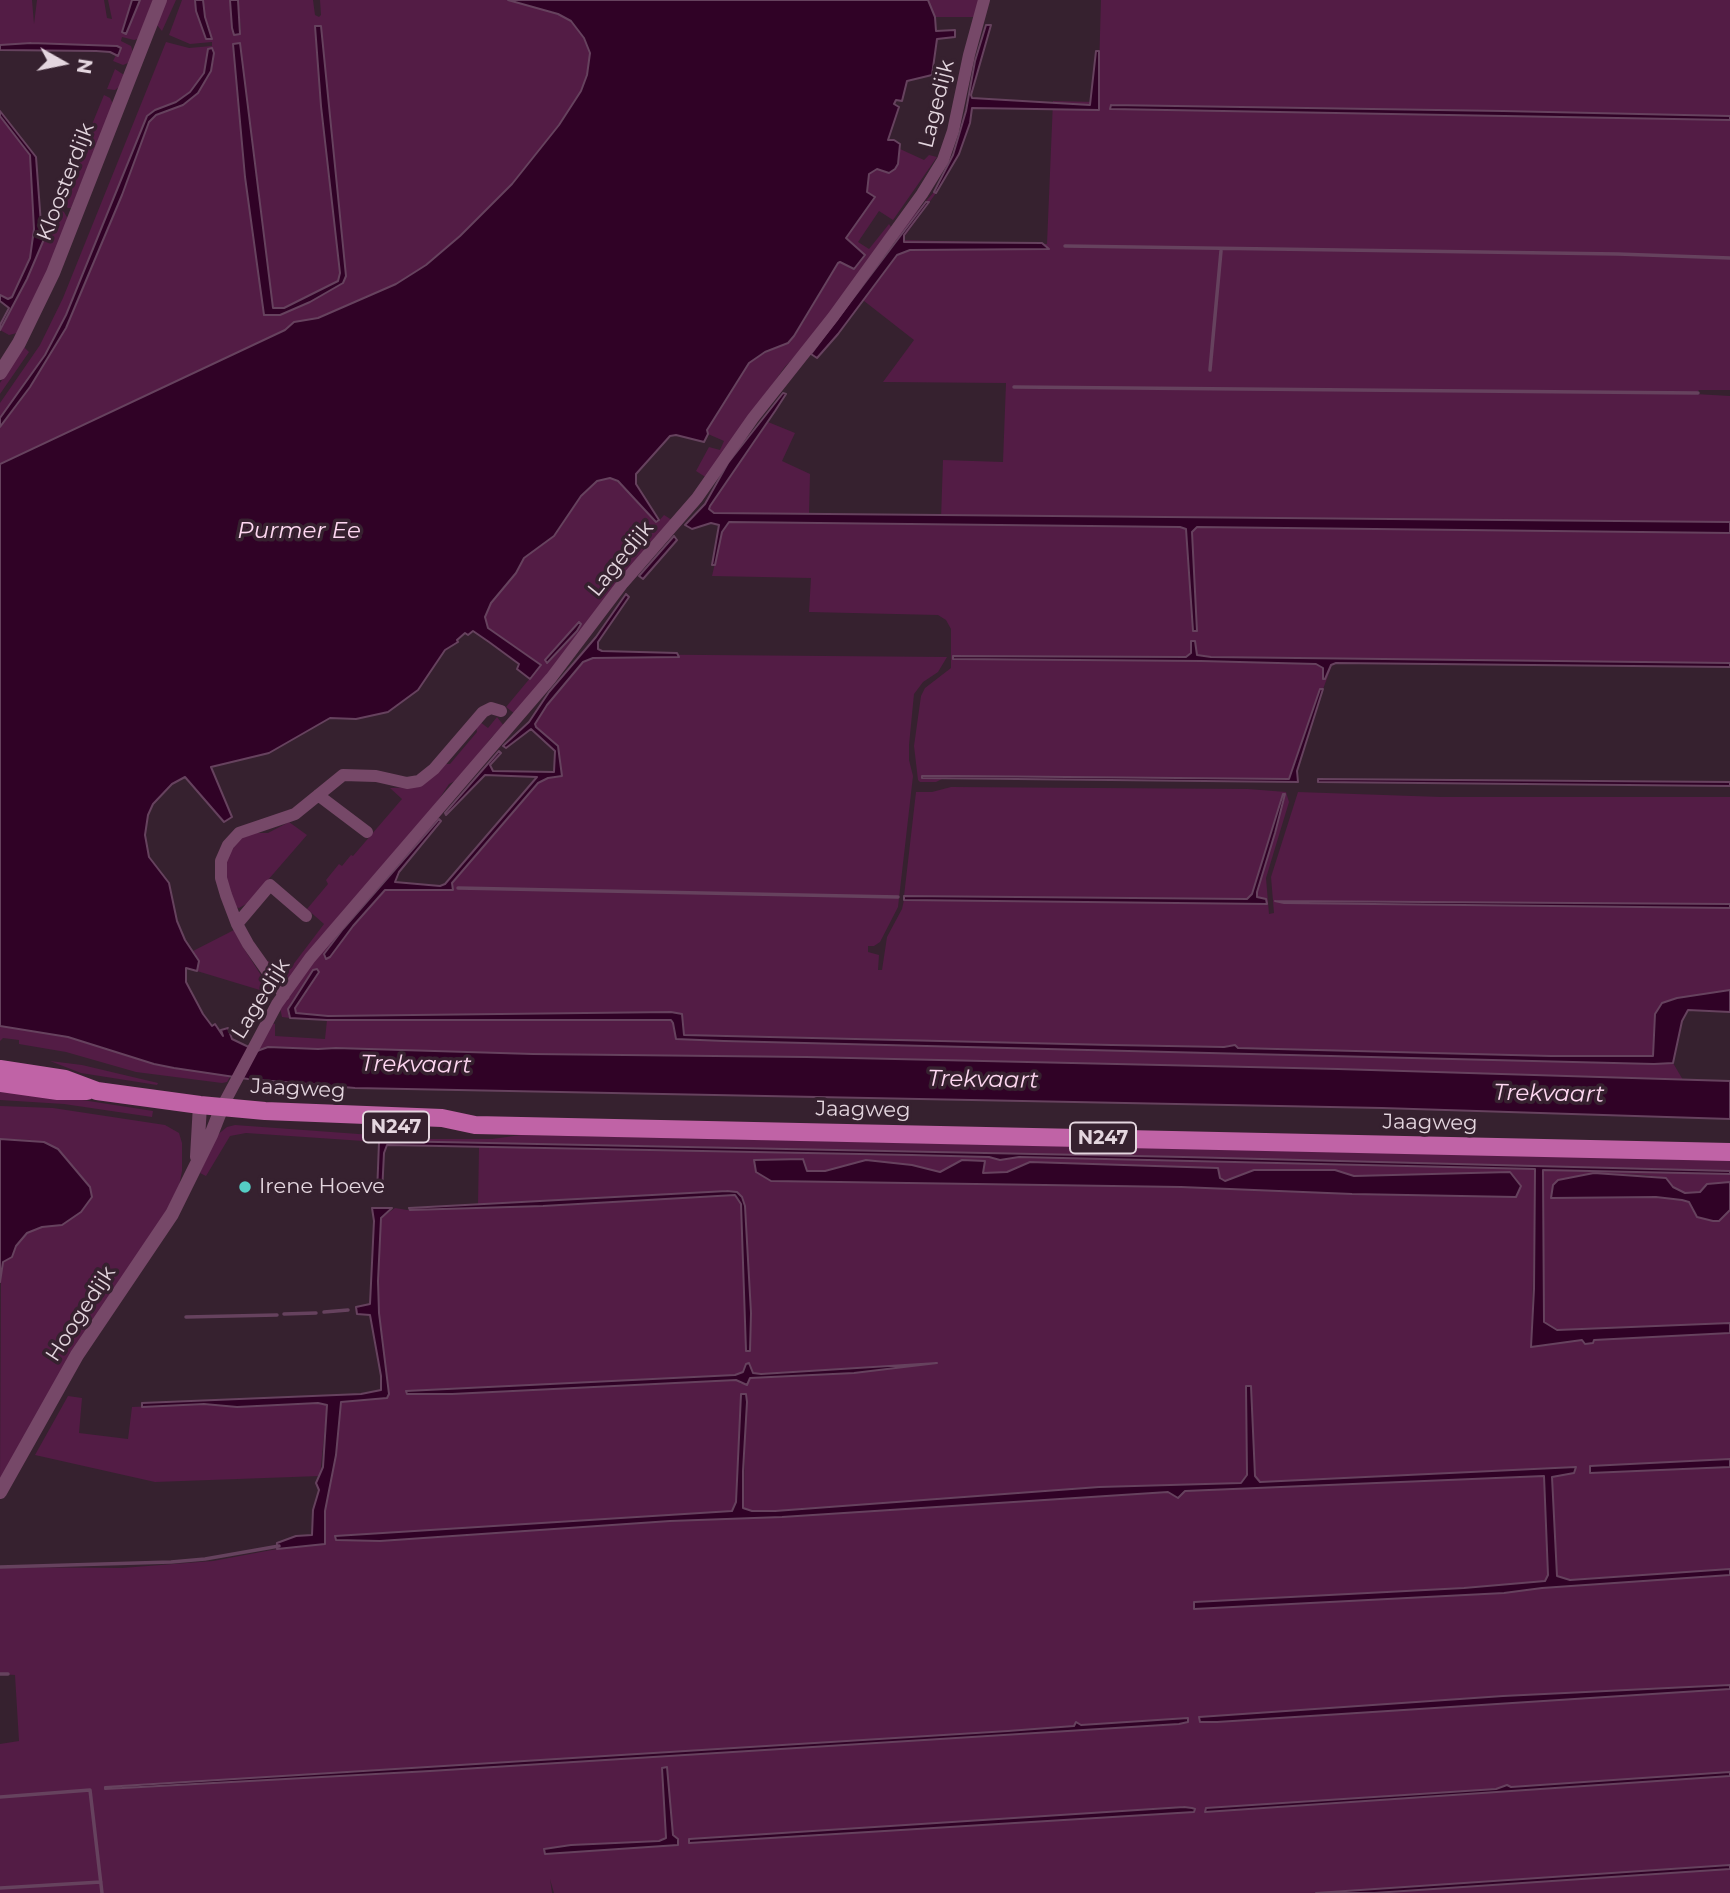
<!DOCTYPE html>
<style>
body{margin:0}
#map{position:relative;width:1730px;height:1893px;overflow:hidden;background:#36212f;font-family:Montserrat,sans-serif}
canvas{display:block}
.north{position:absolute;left:28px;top:28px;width:70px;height:70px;-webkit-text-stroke:5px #36212f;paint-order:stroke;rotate:99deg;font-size:19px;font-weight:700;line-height:28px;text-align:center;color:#e4d6df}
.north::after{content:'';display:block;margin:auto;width:24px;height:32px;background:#e4d6df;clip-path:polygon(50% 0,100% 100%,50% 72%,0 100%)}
</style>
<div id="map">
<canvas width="1730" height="1893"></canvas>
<div class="north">N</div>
</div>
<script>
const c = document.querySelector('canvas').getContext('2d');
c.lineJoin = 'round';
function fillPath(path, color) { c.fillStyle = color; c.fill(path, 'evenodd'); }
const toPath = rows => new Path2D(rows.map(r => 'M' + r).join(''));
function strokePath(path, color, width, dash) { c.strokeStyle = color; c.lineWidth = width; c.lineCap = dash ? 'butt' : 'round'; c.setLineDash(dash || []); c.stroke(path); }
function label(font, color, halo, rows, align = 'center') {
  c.font = font + ' Montserrat,sans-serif'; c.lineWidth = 7; c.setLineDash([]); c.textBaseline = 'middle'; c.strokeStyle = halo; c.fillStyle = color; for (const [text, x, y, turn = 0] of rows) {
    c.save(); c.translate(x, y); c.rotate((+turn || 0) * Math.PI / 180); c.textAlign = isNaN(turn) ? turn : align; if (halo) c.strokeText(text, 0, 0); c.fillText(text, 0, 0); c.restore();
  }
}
const green = toPath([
 [0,0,32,0,34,24,37,0,104,0,107,18,112,19,108,0,132,0,122,32,126,34,140,0,153,0,138,39,134,40,122,37,121,41,131,46,133,52,128,63,123,65,113,61,116,55,118,55,117,46,31,43,0,45],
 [166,0,176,0,162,31,157,25],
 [182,0,195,0,196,11,206,39,210,30,205,17,203,0,230,0,232,28,241,30,238,0,313,0,315,15,319,17,321,15,320,0,508,0,558,14,571,21,584,38,590,53,587,75,581,91,559,125,512,184,460,236,426,265,396,284,318,318,294,322,285,330,0,464,0,427,19,403,66,328,122,195,149,122,156,115,183,105,209,77,211,71,214,59,209,49,204,73,196,86,184,98,147,116,66,315,45,355,0,418,0,403,40,345,63,298,166,42,189,48,212,46,212,42,190,44,169,35],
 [315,26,321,26,346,276,310,302,264,315,240,43,273,309,284,308,338,281,340,273,321,106],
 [928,0,980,0,976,17,935,17],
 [1101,0,1730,0,1730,116,1111,105,1110,109,1730,120,1730,390,1699,390,1695,394,1730,396,1730,667,1334,660,1289,779,956,776,922,776,922,778,942,779,936,782,920,782,918,780,914,746,921,696,925,688,951,668,951,629,946,620,938,615,809,612,811,578,712,576,722,532,729,522,899,523,941,519,943,460,1003,462,1006,383,883,382,914,340,859,297,900,240,893,239,934,192,936,193,902,240,1047,244,1053,101,1098,102],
 [115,69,124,75,119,87,115,90,107,89],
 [104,95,110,98,113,104,71,208,68,208,60,203],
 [0,116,30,153,31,162,34,229,32,250,23,277,10,299,0,295],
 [900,149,924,160,929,155,937,157,893,220,879,211,858,242,869,249,889,224,891,227,817,332,784,368,707,478,696,471,709,447,720,450,724,441,708,434,706,431,749,363,756,357,781,346,803,323,838,263,840,261,851,269,865,255,846,238,875,197,867,192,869,174,877,169,889,173,899,156],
 [54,207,64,212,68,219,51,265,17,333,9,335,0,330,27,279,55,210],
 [24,347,29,352,0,394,0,383],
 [768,422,795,433,782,461,810,474,809,514,714,513,709,509,710,506],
 [610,478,625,486,658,522,664,515,672,520,515,714,506,707,541,665,488,628,485,617,491,603,516,573,524,557,554,536,561,527,581,496,591,486,597,481],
 [579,622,581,624,577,631,549,662,546,661],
 [586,654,947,657,938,672,923,682,914,694,909,745,909,760,913,776,898,907,880,942,874,946,868,946,868,952,879,955,878,970,882,970,887,937,902,909,904,900,1266,904,1266,899,1257,897,1257,892,1275,833,1283,794,1252,895,1247,899,1241,900,904,896,916,792,932,792,951,787,1248,789,1286,792,1289,802,1266,878,1269,914,1274,913,1271,877,1298,792,1441,797,1730,797,1730,904,1275,901,1284,903,1730,908,1730,990,1677,998,1662,1003,1655,1014,1654,1056,1551,1056,1238,1048,1229,1045,1224,1047,1112,1045,683,1035,682,1015,671,1012,328,1016,296,1013,295,1008,319,972,288,1015,290,1018,282,1017,280,1008,329,939,438,818,439,819,421,842,343,929,341,940,385,890,449,891,452,883,538,783,548,778,561,777,560,754,530,725],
 [497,717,504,726,491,738,459,779,449,784,431,811,286,983,281,983,267,962,269,961,279,977,283,978,324,924,307,909,328,884,326,880,339,864,342,866,351,855,353,856,402,799,390,788,414,787,445,764,450,764,477,732,476,727,480,722,488,728],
 [289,822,307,835,248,903,239,908,236,907,225,876,227,857,239,839,253,833,268,833],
 [234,930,243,947,273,994,197,971,199,961,193,951],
 [506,1019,671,1020,673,1023,676,1039,724,1041,1654,1064,1673,1063,1683,1080,1338,1069,806,1057,533,1054,336,1048,318,1049,268,1047,257,1051,272,1023,275,1024,275,1036,325,1039,327,1020],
 [0,1026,68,1037,154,1064,231,1075,227,1082,222,1083,136,1072,66,1052,19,1044,19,1040,3,1038,0,1041],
 [50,1061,82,1065,158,1083,157,1085,81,1073],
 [0,1092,63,1097,153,1111,152,1117,64,1104,0,1100],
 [0,1106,53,1108,165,1125,179,1133,182,1143,182,1171,179,1186,160,1223,0,1482,1,1269,3,1262,12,1257,16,1246,27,1233,42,1227,62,1225,90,1186,58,1149,31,1140,0,1139],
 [235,1125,427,1139,492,1139,521,1135,1730,1160,1730,1171,1184,1157,568,1144,378,1142,246,1133,230,1136,206,1176,200,1173,216,1136,227,1127],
 [479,1147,912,1155,989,1157,1000,1160,1019,1157,1536,1169,1531,1347,1582,1340,1586,1344,1592,1343,1593,1340,1730,1333,1730,1459,1590,1467,1591,1473,1730,1467,1730,1569,1570,1580,1557,1576,1552,1476,1574,1473,1575,1467,1260,1482,1255,1476,1251,1387,1246,1387,1247,1475,1241,1483,1099,1487,775,1511,752,1511,744,1508,745,1394,741,1394,736,1502,732,1511,336,1536,380,1541,670,1521,782,1517,1168,1492,1178,1498,1185,1491,1544,1476,1548,1575,1546,1581,1464,1588,1195,1602,1194,1609,1504,1593,1542,1588,1730,1575,1730,1893,554,1893,550,1879,552,1893,0,1893,0,1744,19,1741,15,1675,0,1674,0,1567,122,1568,213,1561,277,1549,325,1544,325,1511,336,1455,341,1402,372,1400,389,1394,379,1313,379,1253,381,1218,395,1208,407,1210,543,1206,735,1195,741,1204,746,1351,751,1313,745,1206,742,1197,737,1192,478,1205],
 [866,1160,912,1165,940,1172,962,1160,985,1161,983,1173,1007,1172,1030,1162,1217,1168,1220,1178,1225,1181,1254,1170,1335,1170,1354,1176,1509,1172,1352,1194,806,1171,825,1171],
 [749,1364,753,1373,761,1374,919,1365,854,1373,749,1378,741,1384,736,1380,452,1394,407,1394,406,1391,735,1375,743,1372],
 [1543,1169,1730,1174,1730,1182,1708,1184,1700,1192,1693,1194,1685,1193,1673,1187,1666,1178,1645,1175,1594,1173,1558,1180,1682,1200,1689,1202,1694,1213,1723,1217,1730,1210,1730,1323,1557,1330,1544,1322],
 [68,1396,82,1398,79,1433,128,1439,132,1407,204,1404,237,1407,318,1403,327,1405,320,1476,155,1482,35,1455]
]);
const water = toPath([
 [132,0,140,0,126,34,122,32,132,0],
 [195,0,203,0,205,17,212,39,206,39,196,11,195,0],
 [230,0,238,0,240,34,234,35,232,28,230,0],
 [508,0,928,0,935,17,936,31,955,30,955,37,937,39,932,75,907,81,902,101,896,100,894,104,899,107,888,140,894,140,900,144,898,164,895,169,889,173,877,169,869,174,867,192,875,197,846,238,865,255,854,269,840,262,838,263,794,336,788,343,765,352,749,363,707,430,708,434,704,442,676,435,670,436,636,474,636,484,659,520,656,522,618,481,610,478,597,481,581,496,554,536,524,558,516,573,491,603,485,617,488,628,541,665,530,679,517,669,519,664,489,642,473,631,468,635,465,633,457,640,458,642,445,650,418,690,388,712,356,719,330,718,269,753,211,767,232,817,224,822,185,777,172,784,153,804,148,815,145,835,149,857,169,883,177,921,185,940,199,961,197,971,186,968,186,982,203,1014,212,1026,215,1024,223,1036,221,1030,228,1028,232,1039,257,1051,268,1047,318,1049,336,1048,533,1054,806,1057,1338,1069,1730,1081,1730,1119,1382,1108,355,1088,248,1079,174,1068,154,1064,68,1037,0,1026,0,464,285,330,294,322,318,318,396,284,426,265,460,236,512,184,559,125,581,91,587,75,590,53,584,38,571,21,558,14,508,0],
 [986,25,991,25,971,95,972,98,1090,105,1096,51,1099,51,1099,110,972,108,970,123,959,154,936,193,934,192,953,155,966,111,975,61,986,25],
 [315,26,321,26,346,276,343,283,310,302,280,315,264,315,245,177,233,44,240,43,273,308,284,308,338,281,340,273,321,106,315,26],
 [31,43,117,46,121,48,118,56,110,52,96,51,0,50,0,45,31,43],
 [212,48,214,53,211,71,198,93,183,105,156,115,149,122,122,195,66,328,30,387,0,427,0,418,45,355,66,315,147,116,155,110,176,102,190,92,204,73,208,49,212,48],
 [1111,105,1503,111,1730,116,1730,120,1110,109,1111,105],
 [0,111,36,157,41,224,44,225,53,209,56,211,27,279,0,330,0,325,9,308,0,301,0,295,8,299,12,297,30,258,34,229,30,155,0,116,0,111],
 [926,202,929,202,904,235,904,242,1042,243,1049,249,910,250,897,255,838,334,817,358,811,354,926,202],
 [783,393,786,394,775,411,710,506,709,509,714,513,1730,522,1730,533,1197,527,1192,532,1197,631,1193,631,1186,529,1180,527,729,522,722,532,715,565,712,565,719,525,711,523,692,529,685,525,705,504,728,463,783,393],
 [674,536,677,540,643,579,639,576,674,536],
 [626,594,629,597,598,642,598,649,602,651,677,653,679,657,593,658,583,662,547,705,535,724,536,727,558,746,562,776,548,778,538,783,452,883,453,890,385,890,353,926,330,957,326,959,324,954,343,929,439,819,441,821,399,872,395,882,440,886,445,884,537,777,485,775,446,815,445,813,499,751,501,753,490,765,493,771,554,772,555,751,531,729,506,748,503,746,529,722,549,692,596,637,626,594],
 [579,622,581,624,577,631,547,663,545,660,579,622],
 [1191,641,1195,641,1197,655,1211,657,1730,663,1730,667,1336,663,1331,665,1325,679,1323,679,1323,668,1316,664,1201,661,953,659,953,656,1186,657,1191,653,1191,641],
 [1320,689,1323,689,1297,771,1298,782,922,778,922,776,956,776,1289,779,1320,689],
 [1318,779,1730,782,1730,786,1318,782,1318,779],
 [1283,794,1285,794,1275,833,1257,892,1257,897,1266,899,1267,904,904,900,904,896,1247,899,1252,894,1283,794],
 [1275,901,1730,904,1730,908,1284,903,1275,901],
 [317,969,319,972,295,1008,296,1013,328,1016,671,1012,682,1014,684,1035,1112,1045,1224,1047,1235,1045,1238,1048,1551,1056,1653,1056,1655,1014,1662,1003,1677,998,1730,990,1730,1012,1688,1010,1682,1021,1673,1063,1654,1064,724,1041,676,1039,673,1023,671,1020,327,1020,290,1018,288,1009,292,1003,313,970,317,969],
 [0,1139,44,1142,58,1149,90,1187,92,1197,81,1212,62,1225,42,1227,27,1233,16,1246,12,1257,3,1262,0,1282,0,1139],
 [389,1141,1184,1157,1730,1171,1730,1174,1543,1170,1544,1322,1557,1330,1730,1323,1730,1333,1594,1340,1593,1343,1585,1344,1582,1340,1531,1347,1534,1289,1535,1169,1019,1157,1000,1160,989,1157,912,1155,387,1145,384,1153,382,1193,377,1194,379,1142,389,1141],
 [803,1159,807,1171,825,1171,866,1160,912,1165,940,1172,962,1160,985,1161,983,1173,1007,1172,1030,1162,1218,1168,1220,1178,1225,1181,1254,1170,1335,1170,1354,1176,1510,1172,1521,1186,1516,1197,1352,1194,1181,1187,771,1181,756,1172,754,1160,803,1159],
 [1594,1173,1666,1178,1673,1187,1685,1193,1700,1192,1707,1184,1730,1182,1730,1210,1719,1221,1713,1221,1697,1217,1689,1202,1682,1200,1656,1197,1551,1198,1553,1185,1558,1180,1594,1173],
 [727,1191,737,1192,742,1197,745,1206,751,1313,750,1351,746,1351,741,1204,735,1195,543,1206,410,1210,409,1208,727,1191],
 [372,1208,392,1208,381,1218,378,1281,379,1313,389,1394,387,1398,341,1402,336,1455,325,1511,325,1544,277,1549,277,1543,296,1536,312,1535,313,1510,319,1490,316,1483,323,1467,327,1405,318,1403,237,1407,204,1404,142,1407,142,1403,361,1394,381,1390,381,1376,370,1315,357,1314,356,1307,370,1304,374,1221,372,1208],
 [749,1363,753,1373,761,1374,937,1363,854,1373,750,1378,747,1385,736,1380,452,1394,407,1394,406,1391,735,1375,743,1372,746,1364,749,1363],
 [1246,1386,1251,1386,1255,1476,1260,1482,1576,1467,1574,1473,1552,1477,1557,1576,1570,1580,1730,1569,1730,1575,1542,1588,1504,1593,1194,1609,1194,1602,1464,1588,1545,1581,1548,1575,1544,1476,1185,1491,1178,1498,1168,1492,782,1517,670,1521,380,1541,336,1540,335,1536,732,1511,736,1502,741,1394,746,1394,747,1402,743,1471,743,1508,752,1511,775,1511,1099,1487,1241,1483,1247,1475,1246,1386],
 [1730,1459,1730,1467,1590,1473,1590,1466,1730,1459],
 [1730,1685,1730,1689,1217,1722,1200,1722,1199,1717,1503,1696,1730,1685],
 [1188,1718,1188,1722,1179,1724,430,1771,105,1789,105,1787,1008,1731,1074,1726,1076,1722,1081,1725,1188,1718],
 [667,1767,673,1835,678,1839,678,1845,545,1854,544,1849,571,1845,659,1841,666,1838,662,1768,667,1767],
 [1730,1772,1730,1776,1205,1812,1206,1808,1496,1789,1507,1785,1511,1787,1730,1772],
 [1184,1807,1192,1808,1195,1809,1194,1812,689,1843,689,1839,1184,1807],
 [1730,1865,1730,1869,1374,1893,1316,1893,1730,1865]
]);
const stream = toPath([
 [1065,246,1618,254,1730,258],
 [1210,370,1221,251],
 [1014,387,1698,393],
 [458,888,898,897],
 [324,1312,348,1310],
 [284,1314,316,1313],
 [186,1317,277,1315],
 [0,1567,171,1562,205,1559,279,1546],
 [0,1674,8,1674],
 [0,1797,90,1790,102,1893],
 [0,1888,101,1882]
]);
const minor = toPath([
 [318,795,367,832],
 [237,924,270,885,306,916],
 [284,995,248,944,237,924,226,895,221,878,221,861,228,845,239,833,295,814,343,775,376,776,407,783,419,781,434,769,483,712,491,708,501,711],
 [222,1107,277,1004,310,958,551,678,623,583,697,498,753,418,833,317,922,194,943,160,953,131,969,55,984,0]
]);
const tertiary = toPath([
 [0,373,19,343,53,273,160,0],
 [197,1157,200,1105],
 [0,1492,77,1355,172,1214,211,1135,222,1107]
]);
const primary = toPath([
 [0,1069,65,1079,97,1091,200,1105,265,1111,442,1118,475,1125,1730,1152],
 [0,1083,58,1091,87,1091]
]);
const markers = [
 [245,1187,7,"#55cec5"]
];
const shields = [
 [396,1127,66],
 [1103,1138,66]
];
const shieldNames = [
 ["N247",396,1127],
 ["N247",1103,1138]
];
const streetNames = [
 ["Lagedijk",937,104,-76],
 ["Kloosterdijk",66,182,-69],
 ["Lagedijk",621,559,-51],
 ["Lagedijk",261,999,-58],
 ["Jaagweg",298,1089,3],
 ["Jaagweg",863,1110,1],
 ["Jaagweg",1430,1123,1],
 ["Hoogedijk",81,1314,-57]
];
const poiNames = [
 ["Irene Hoeve",259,1187]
];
const waterNames = [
 ["Purmer Ee",299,531],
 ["Trekvaart",416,1065,1],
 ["Trekvaart",983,1080,1],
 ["Trekvaart",1549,1094,1]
];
fillPath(green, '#531c45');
fillPath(water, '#300226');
strokePath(water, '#66425e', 2);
strokePath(stream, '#66425e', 3.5);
strokePath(minor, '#764868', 12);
strokePath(tertiary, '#764868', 14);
strokePath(primary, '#c063a6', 18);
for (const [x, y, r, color] of markers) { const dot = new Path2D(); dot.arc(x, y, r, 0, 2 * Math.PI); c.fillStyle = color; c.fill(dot); strokePath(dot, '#36212f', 2.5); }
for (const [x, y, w] of shields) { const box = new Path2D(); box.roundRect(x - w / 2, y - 15.5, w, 31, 5); c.fillStyle = '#36212f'; c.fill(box); strokePath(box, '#e4d6df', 2); }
label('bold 19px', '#e4d6df', null, shieldNames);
label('21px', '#e4d6df', '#36212f', streetNames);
label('21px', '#e4d6df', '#36212f', poiNames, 'left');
label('italic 23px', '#fed7f1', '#36212f', waterNames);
</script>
